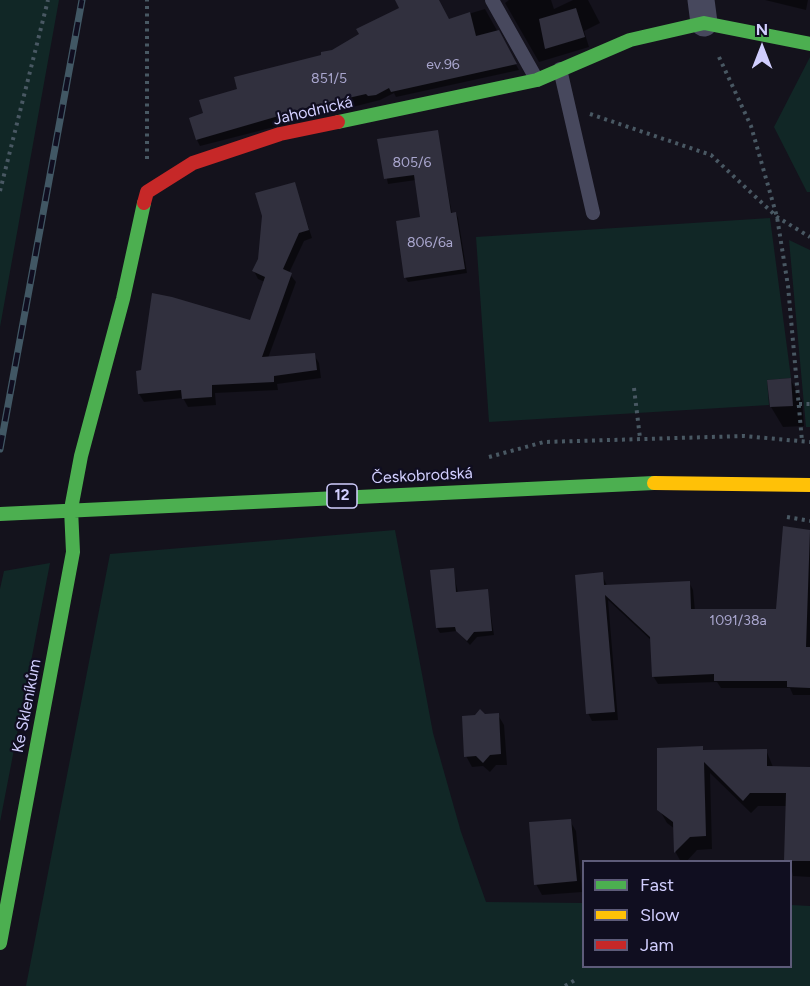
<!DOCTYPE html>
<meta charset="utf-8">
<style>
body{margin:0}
#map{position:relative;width:810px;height:986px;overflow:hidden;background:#14121c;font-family:Figtree,sans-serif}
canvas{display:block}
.legend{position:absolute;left:582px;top:860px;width:210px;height:108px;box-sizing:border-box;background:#100e20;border:2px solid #5d5b79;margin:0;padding:8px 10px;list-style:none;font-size:18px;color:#d1cefe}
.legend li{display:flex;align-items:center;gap:12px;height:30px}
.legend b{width:30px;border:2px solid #5d5b79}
.north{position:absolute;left:732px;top:18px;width:60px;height:60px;-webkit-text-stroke:4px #100e20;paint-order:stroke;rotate:0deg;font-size:16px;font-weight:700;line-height:24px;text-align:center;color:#d1cefe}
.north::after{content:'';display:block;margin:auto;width:21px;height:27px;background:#d1cefe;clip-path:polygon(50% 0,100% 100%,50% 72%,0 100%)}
</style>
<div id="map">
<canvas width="810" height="986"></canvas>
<ul class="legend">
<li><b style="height:8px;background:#4caf50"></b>Fast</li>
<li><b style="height:8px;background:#ffc107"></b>Slow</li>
<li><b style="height:8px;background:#c62828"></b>Jam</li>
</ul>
<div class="north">N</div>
</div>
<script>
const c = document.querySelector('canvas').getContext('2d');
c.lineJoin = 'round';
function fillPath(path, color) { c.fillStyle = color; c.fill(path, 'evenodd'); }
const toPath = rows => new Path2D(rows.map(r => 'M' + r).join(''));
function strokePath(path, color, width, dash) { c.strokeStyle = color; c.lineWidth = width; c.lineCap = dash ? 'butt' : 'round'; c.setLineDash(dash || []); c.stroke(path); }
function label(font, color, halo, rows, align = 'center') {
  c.font = font + ' Figtree,sans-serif'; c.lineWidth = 4.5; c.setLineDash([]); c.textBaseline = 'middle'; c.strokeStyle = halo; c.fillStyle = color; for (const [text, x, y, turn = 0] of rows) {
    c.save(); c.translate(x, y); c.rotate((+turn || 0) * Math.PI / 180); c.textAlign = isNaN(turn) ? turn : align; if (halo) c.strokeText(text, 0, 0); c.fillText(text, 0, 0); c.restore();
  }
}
const green = toPath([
 [0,0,59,0,0,327],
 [810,57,810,192,807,192,774,127],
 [770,218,791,378,767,380,769,405,489,422,476,237],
 [789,240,810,250,810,427,806,427],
 [395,530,433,733,461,832,486,902,583,903,584,966,790,966,791,905,810,906,810,986,26,986,110,554],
 [50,563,0,822,0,589,4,571]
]);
const shadow = toPath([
 [397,0,438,0,448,20,485,9,519,70,396,97,394,93,380,100,200,146,197,140,205,114,239,90,333,51,401,9],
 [509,0,551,0,554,9,573,0,588,0,600,23,584,31,589,47,539,62,505,3],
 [765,0,808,0,806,10],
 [437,132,452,214,456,213,458,218,467,273,408,282,405,277,422,219,416,180,388,184,379,141],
 [294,183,312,238,304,241,289,273,296,282,268,358,314,355,319,363,321,378,277,384,278,390,215,393,216,405,188,407,183,398,144,402,139,394,251,321,265,282,258,279,254,271],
 [790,379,802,400,804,426,783,427,771,407,768,381],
 [810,532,810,695,793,695,790,688,721,688,717,682,658,684,653,676,652,641,608,600,618,720,592,721,588,713,602,574,607,586,689,582,693,590,695,611,778,611],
 [453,570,458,593,487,590,494,635,477,637,470,645,457,631,440,633,437,628,432,572],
 [498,715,504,725,507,765,496,765,490,772,483,766,472,767,466,756,476,716],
 [702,747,704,751,766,750,773,767,810,769,810,877,793,876,790,862,786,862,788,806,758,806,751,813,710,773,712,849,697,850,686,862,681,862,676,853,675,829,667,823,659,809],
 [570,821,576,831,582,892,542,895,536,884]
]);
const building = toPath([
 [395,0,439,0,449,19,470,12,476,36,499,30,517,64,391,92,389,88,376,95,368,96,366,94,313,106,196,140,189,118,203,113,199,100,237,89,234,77,321,55,321,52,332,50,359,34,356,29,399,8],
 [576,8,585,37,545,49,539,19],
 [438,130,451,213,456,212,465,269,404,278,396,221,420,217,414,175,384,179,377,139],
 [295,182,309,230,299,233,283,269,292,273,262,357,315,353,317,370,274,376,274,382,212,385,212,397,182,399,181,390,138,394,136,371,141,370,152,293,172,297,250,320,265,277,252,271,258,259,262,216,255,193],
 [791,378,793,406,770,407,767,380],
 [783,526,810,530,806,647,810,647,810,688,787,687,787,681,714,681,714,674,652,677,650,637,605,595,615,712,586,714,575,575,603,572,604,585,690,581,691,609,776,609],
 [454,568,456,592,488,589,492,631,474,632,467,641,456,631,455,627,436,628,430,570],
 [480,709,485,714,499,713,501,754,490,755,483,763,476,756,464,757,462,716,475,715],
 [703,746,703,750,767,749,767,766,810,767,810,861,784,861,786,793,750,793,743,801,704,762,706,836,690,837,674,853,673,822,657,810,657,748],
 [571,819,577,881,534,885,529,822]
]);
const path = toPath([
 [719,57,751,126,777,217,788,286,802,441],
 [590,114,711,155,777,217,810,237],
 [147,159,147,0],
 [0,191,48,0],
 [634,388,640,438],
 [799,404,810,404],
 [489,457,544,442,744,436,810,442],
 [787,517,810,521],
 [565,986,575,980]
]);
const lane = toPath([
 [492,0,537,80],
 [560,69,593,213]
]);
const street = toPath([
 [701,0,704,23]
]);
const fast = toPath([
 [338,122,537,80,630,40,704,23,810,44],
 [0,514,654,483],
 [0,943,73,552,71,509,81,456,123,299,144,203]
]);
const slow = toPath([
 [654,483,810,485]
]);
const jam = toPath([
 [144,203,147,192,193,163,280,134,338,122]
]);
const rail = toPath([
 [0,449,82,0]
]);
const numberNames = [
 ["ev.96",443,65],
 ["851/5",329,79],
 ["805/6",412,163],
 ["806/6a",430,243],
 ["1091/38a",738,621]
];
const shields = [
 [342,496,30]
];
const shieldNames = [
 ["12",342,496]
];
const streetNames = [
 ["Jahodnická",313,111,-13],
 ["Českobrodská",422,476,-3],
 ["Ke Skleníkům",27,706,-79]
];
fillPath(green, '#112726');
fillPath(shadow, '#0007');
fillPath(building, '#31303e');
strokePath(path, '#495863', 4, [3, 4.5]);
strokePath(lane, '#47485d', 14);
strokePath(street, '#47485d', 27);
strokePath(fast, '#4caf50', 14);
strokePath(slow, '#ffc107', 14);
strokePath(jam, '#c62828', 14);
strokePath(rail, '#415764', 7);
strokePath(rail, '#100e20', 4.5, [14]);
label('14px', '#a9a6ce', null, numberNames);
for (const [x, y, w] of shields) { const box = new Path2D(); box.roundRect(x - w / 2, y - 12, w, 24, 4.5); c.fillStyle = '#100e20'; c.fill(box); strokePath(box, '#d1cefe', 1.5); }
label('bold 15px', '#d1cefe', null, shieldNames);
label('16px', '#d1cefe', '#100e20', streetNames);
</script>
